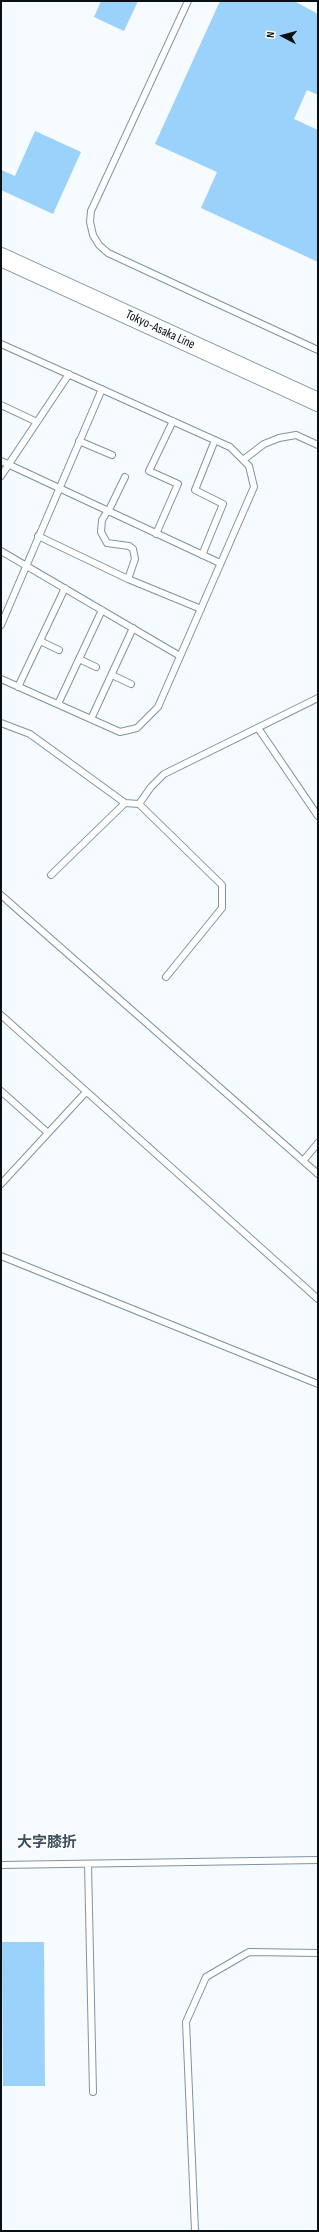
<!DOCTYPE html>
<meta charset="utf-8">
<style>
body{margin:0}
#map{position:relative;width:319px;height:2232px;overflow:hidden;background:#f6fbff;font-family:"Sofia Sans Condensed",sans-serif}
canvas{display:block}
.frame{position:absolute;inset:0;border:2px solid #081016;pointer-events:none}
.north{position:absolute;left:263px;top:16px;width:40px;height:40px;-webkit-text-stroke:3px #fff;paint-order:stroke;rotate:276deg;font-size:11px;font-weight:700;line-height:16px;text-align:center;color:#081016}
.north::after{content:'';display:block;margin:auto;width:14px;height:18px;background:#081016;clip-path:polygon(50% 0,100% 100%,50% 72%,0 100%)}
</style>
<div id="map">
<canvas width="319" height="2232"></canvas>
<div class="frame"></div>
<div class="north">N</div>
</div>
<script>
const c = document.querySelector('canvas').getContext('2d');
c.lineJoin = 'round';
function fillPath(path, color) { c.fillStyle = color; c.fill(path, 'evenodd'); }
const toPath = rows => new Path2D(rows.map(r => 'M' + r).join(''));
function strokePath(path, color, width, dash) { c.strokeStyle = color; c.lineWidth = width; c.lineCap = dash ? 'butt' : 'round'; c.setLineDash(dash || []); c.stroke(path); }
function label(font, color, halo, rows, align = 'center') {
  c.font = font + ' "Sofia Sans Condensed","Noto Sans JP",sans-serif'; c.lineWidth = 3.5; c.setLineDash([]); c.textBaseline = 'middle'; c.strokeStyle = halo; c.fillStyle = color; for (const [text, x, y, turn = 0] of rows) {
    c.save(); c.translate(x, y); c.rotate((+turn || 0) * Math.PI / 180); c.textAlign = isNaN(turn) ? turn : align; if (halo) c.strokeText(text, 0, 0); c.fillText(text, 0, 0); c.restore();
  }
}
const building = toPath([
 [101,1,138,1,124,31,94,17],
 [220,1,294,1,318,14,318,95,307,90,294,119,318,130,318,262,201,208,217,172,155,144],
 [35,131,81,152,53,214,1,190,1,170,15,176],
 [2,1942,44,1942,45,2086,3,2086]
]);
const lane = toPath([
 [188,1,91,211,90,222,93,235,99,245,108,253,318,350],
 [1,344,230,447,249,466,254,487,158,707,137,728,120,732,1,679],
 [1,405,37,422],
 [79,441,112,455],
 [243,460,264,444,279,438,296,435,318,445],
 [1,461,220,563],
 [1,476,69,374],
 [107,512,102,520,101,532,107,543,129,546,133,549,135,559,128,579],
 [108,512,125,477],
 [156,534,178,484,149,471,173,421],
 [38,536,128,579,201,609],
 [1,551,180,656],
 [202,555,223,504,195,490,215,440],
 [1,625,102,389],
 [40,641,59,650],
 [79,659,96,667],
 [112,675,131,684],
 [18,687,65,588],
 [58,704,102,610],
 [91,719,133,628],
 [1,723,30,734,125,803,139,804,151,787,164,774,318,698],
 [258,728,318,816],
 [139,804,222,885,222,908,166,977],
 [51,875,125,803],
 [1,895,318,1174],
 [1,1015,318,1299],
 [1,1091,48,1133],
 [303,1161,318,1143],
 [1,1184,86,1092],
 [1,1256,318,1384],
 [88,1864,93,2092],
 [1,1865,318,1860],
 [195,2231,186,2022,206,1977,249,1952,318,1953]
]);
const secondary = toPath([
 [1,257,318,402]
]);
const streetNames = [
 ["Tokyo-Asaka Line",160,330,25]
];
const quarterNames = [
 ["大字膝折",47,1843]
];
fillPath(building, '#9ad2fb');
strokePath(lane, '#7e93a4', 8);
strokePath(secondary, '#7e93a4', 20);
strokePath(lane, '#fff', 6);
strokePath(secondary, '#fff', 18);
label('13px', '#081016', '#fff', streetNames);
label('bold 15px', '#3c505e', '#fff', quarterNames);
</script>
